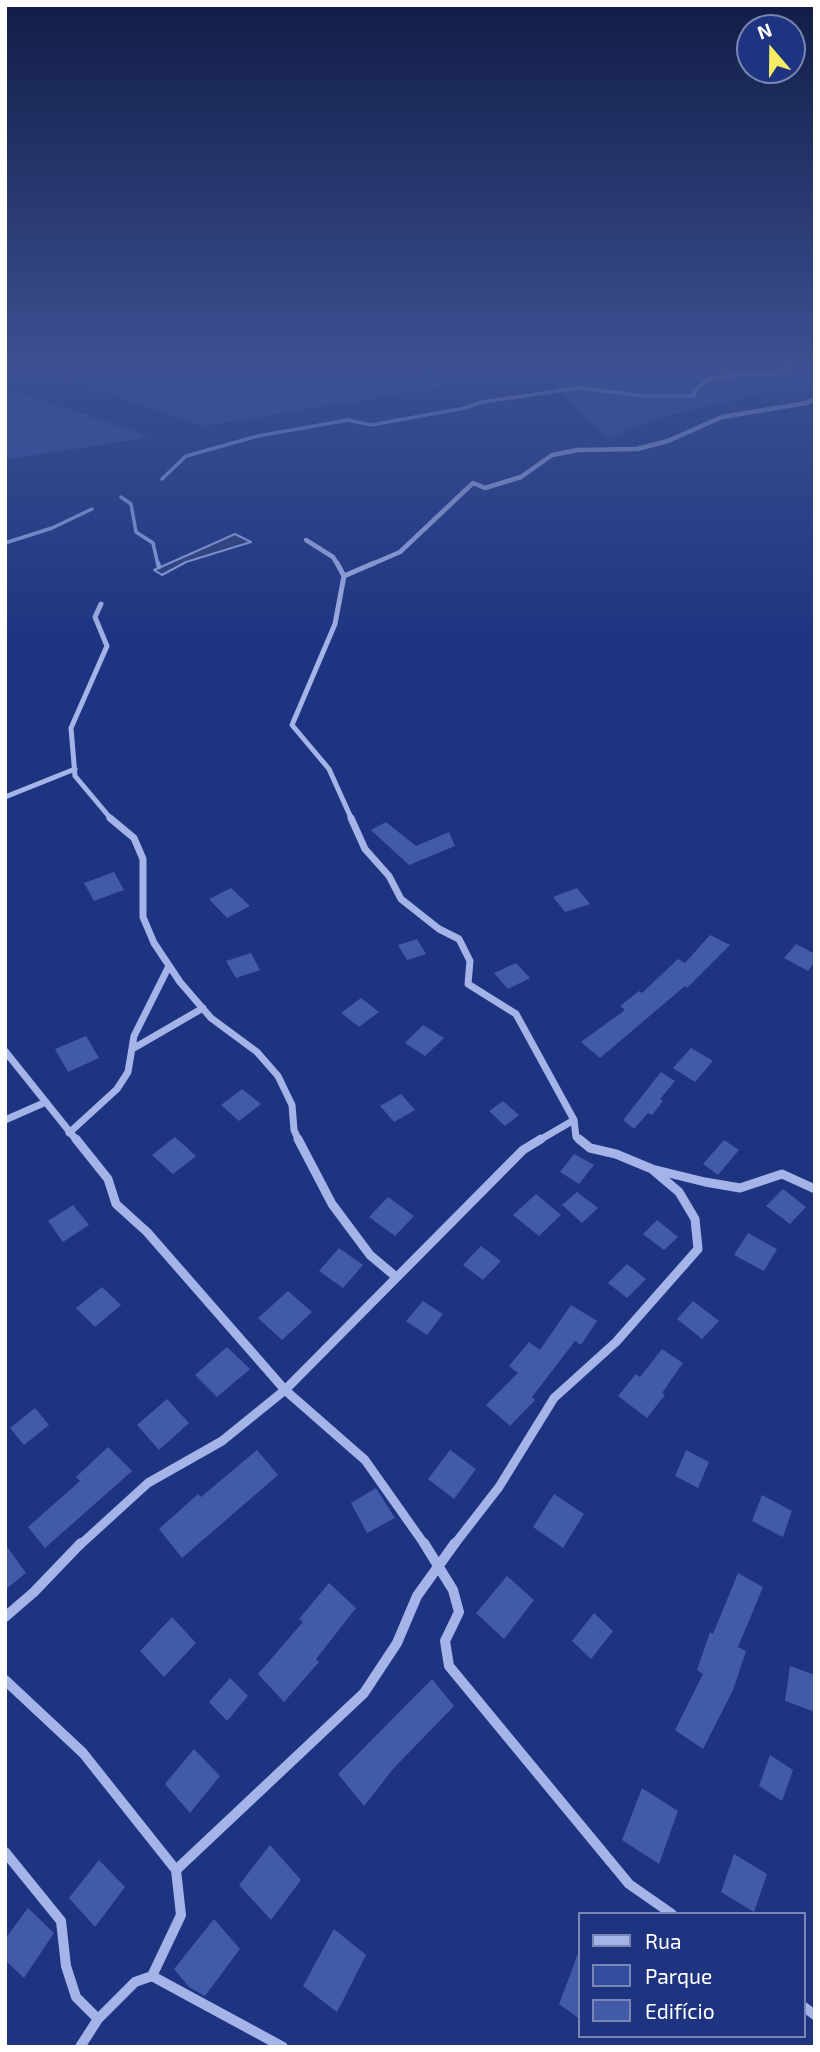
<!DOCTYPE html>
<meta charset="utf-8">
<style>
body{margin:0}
#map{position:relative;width:820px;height:2052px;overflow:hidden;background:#1f3481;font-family:"Exo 2",sans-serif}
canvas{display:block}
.frame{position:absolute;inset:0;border:7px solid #fff;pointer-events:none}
.legend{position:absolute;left:578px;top:1912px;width:228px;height:126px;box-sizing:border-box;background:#1f3481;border:2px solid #7985b3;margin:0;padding:9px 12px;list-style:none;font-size:21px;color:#fff}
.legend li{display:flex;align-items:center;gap:14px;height:35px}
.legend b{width:35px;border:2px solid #7985b3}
.north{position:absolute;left:736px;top:14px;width:70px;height:70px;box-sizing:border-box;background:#1f3481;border:2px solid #7985b3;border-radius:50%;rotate:340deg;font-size:19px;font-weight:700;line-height:28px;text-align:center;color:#fff}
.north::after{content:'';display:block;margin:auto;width:24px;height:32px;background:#f7ec63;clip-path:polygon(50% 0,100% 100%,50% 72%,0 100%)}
</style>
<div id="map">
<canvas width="820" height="2052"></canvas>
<div class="frame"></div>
<ul class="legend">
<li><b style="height:9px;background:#a4b4e9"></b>Rua</li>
<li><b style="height:19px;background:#324c9f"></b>Parque</li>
<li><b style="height:19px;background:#435aa8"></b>Edifício</li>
</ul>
<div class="north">N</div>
</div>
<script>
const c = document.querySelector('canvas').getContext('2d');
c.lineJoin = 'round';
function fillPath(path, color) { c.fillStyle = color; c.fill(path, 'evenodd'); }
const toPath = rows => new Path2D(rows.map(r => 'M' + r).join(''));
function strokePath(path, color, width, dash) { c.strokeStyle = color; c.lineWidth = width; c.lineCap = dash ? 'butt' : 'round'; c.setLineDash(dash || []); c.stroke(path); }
const green = toPath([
 [14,361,412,361,447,386,204,426],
 [529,361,815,361,815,389,769,392,670,415,607,438],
 [5,387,150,437,5,460]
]);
const water = toPath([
 [235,534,251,542,186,562,162,575,154,570,235,534]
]);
const streamFar1 = toPath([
 [162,479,186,456,258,436,348,420,371,425,465,408,482,402,578,388,645,396,695,396,694,392,708,379,744,374,783,373,791,370,781,361],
 [121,497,131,504,136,532,153,543,158,565],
 [5,543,52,528,92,509]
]);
const stream = toPath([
 [158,563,159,567]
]);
const building = toPath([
 [386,822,416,846,449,832,455,846,409,865,371,830],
 [114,872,124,890,94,901,84,883],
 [231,888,250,906,227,918,209,899],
 [577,888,590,904,565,912,553,897],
 [710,935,730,945,687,988,685,986,600,1058,581,1042,625,1010,620,1006,639,991,642,993,678,959,685,963],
 [417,939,426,954,407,960,398,945],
 [796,944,815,954,815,962,808,971,784,958],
 [251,953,260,970,236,978,226,961],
 [516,963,530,978,508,989,494,973],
 [361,998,379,1012,359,1027,341,1013],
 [423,1025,444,1038,425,1056,405,1043],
 [86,1036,99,1058,68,1072,55,1049],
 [691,1048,713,1061,695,1082,673,1068],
 [661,1072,675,1081,660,1099,663,1101,652,1115,648,1113,634,1129,623,1120],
 [242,1089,261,1104,239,1121,221,1105],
 [401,1094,415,1110,394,1122,380,1106],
 [503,1101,519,1115,505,1126,489,1111],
 [175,1137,196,1156,173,1174,152,1155],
 [724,1140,739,1150,718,1175,703,1164],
 [574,1154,594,1165,579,1184,560,1172],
 [783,1189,806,1207,790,1224,766,1206],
 [577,1192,598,1208,582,1223,562,1205],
 [536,1194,561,1215,539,1236,513,1215],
 [388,1197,414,1216,395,1236,369,1217],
 [73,1205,89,1225,63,1242,48,1221],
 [657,1220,678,1237,664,1250,643,1234],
 [748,1233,777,1249,764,1271,734,1255],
 [481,1246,501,1261,483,1280,463,1265],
 [339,1248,363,1265,343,1288,319,1271],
 [627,1264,646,1279,627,1298,608,1283],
 [102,1287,121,1305,95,1327,76,1308],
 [288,1291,312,1312,282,1340,258,1318],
 [423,1301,443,1314,427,1335,406,1321],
 [693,1301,719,1321,702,1339,677,1319],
 [571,1305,597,1321,581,1345,575,1341,532,1397,535,1400,510,1426,486,1405,518,1373,509,1366,529,1342,540,1350],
 [227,1347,250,1369,217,1397,195,1375],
 [662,1349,683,1363,662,1393,665,1395,647,1418,618,1396,636,1374,640,1377],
 [167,1399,189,1423,159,1450,137,1425],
 [35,1408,49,1425,24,1445,10,1428],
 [108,1447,132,1471,45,1548,28,1527,80,1481,76,1477],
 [257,1450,278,1475,182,1558,159,1529,198,1494,201,1497],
 [450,1450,476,1469,454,1499,428,1479],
 [686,1450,709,1462,698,1488,675,1476],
 [376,1488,395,1518,367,1533,351,1503],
 [554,1494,584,1514,563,1548,533,1527],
 [762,1495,792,1511,783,1537,752,1521],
 [5,1544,26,1573,5,1590],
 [738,1573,763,1587,738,1647,746,1651,733,1690,703,1749,675,1730,703,1674,697,1670,710,1632,713,1634],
 [507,1576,534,1600,504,1639,476,1613],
 [329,1583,356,1608,316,1659,319,1662,284,1702,258,1674,303,1622,299,1619],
 [594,1613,613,1631,591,1659,572,1641],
 [172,1617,196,1643,164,1677,140,1651],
 [790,1666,815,1675,815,1712,785,1701],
 [230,1678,248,1696,227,1721,209,1702],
 [432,1679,454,1706,393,1769,364,1806,338,1774],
 [194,1749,220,1776,190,1813,165,1784],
 [770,1755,793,1770,782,1801,759,1786],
 [642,1788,678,1811,659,1864,622,1840],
 [270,1845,301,1880,271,1920,239,1885],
 [734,1854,767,1874,754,1912,721,1892],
 [99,1860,125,1887,95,1927,69,1898],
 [28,1908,54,1933,24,1978,5,1960,5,1939],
 [214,1919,240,1949,205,1996,189,1987,174,1969],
 [334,1929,366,1955,337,2012,303,1986],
 [579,1951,580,1952,580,2019,559,2004]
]);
const minorFar4 = toPath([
 [306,540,333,557,338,565],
 [370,565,400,552,473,483,485,488,521,477,552,455,578,450,637,449,668,441,722,417,806,403,815,399]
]);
const minorFar3 = toPath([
 [337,563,344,576],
 [101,604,95,617,107,646,71,728,75,776,112,820],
 [5,797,75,769],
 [352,820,329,769,292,725,335,624,344,576,374,563]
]);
const minorFar2 = toPath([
 [110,818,134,838,143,859,143,917,154,943,180,982,211,1018,257,1052,278,1076,292,1105,294,1130,299,1141],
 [351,818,365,849,389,876,401,899,439,929,459,939,470,961,468,984,516,1014,574,1120,576,1137,581,1141],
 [134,1048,203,1008],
 [5,1051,77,1141],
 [5,1120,46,1102],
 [69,1133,117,1089,128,1072,134,1036,169,966],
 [538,1141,574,1120]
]);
const minorFar1 = toPath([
 [76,1139,108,1179,116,1204,147,1232,285,1390,365,1460,425,1545],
 [298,1139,332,1204,370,1255,395,1276],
 [579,1139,590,1148,616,1154,652,1169,705,1182,740,1188,782,1174,815,1189],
 [80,1545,148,1483,222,1441,285,1390,523,1150,541,1139],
 [454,1545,499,1487,554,1398,616,1342,698,1249,695,1219,679,1192,653,1170]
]);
const minor = toPath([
 [424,1543,453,1590,459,1612,445,1641,449,1666,629,1884,672,1914],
 [5,1617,34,1592,81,1543],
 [5,1680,83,1753,176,1870,181,1915,152,1976,283,2047],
 [5,1852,61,1921,66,1966,76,1997,98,2019],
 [176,1870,364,1693,397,1643,417,1596,455,1543],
 [804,2007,815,2015],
 [80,2047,98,2019,135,1982,152,1976]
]);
fillPath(green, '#324c9f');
fillPath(water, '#2e3e77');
strokePath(water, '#97acea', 2);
strokePath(streamFar1, '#97acea', 3.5);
strokePath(stream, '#97acea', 4.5);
fillPath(building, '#435aa8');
strokePath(minorFar4, '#a4b4e9', 4.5);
strokePath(minorFar3, '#a4b4e9', 5);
strokePath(minorFar2, '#a4b4e9', 7);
strokePath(minorFar1, '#a4b4e9', 9);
strokePath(minor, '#a4b4e9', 10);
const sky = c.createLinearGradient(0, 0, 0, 648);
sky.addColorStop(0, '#111d47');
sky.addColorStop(0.56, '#3c5092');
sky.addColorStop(1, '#3c509200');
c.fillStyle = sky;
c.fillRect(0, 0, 820, 648);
</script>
